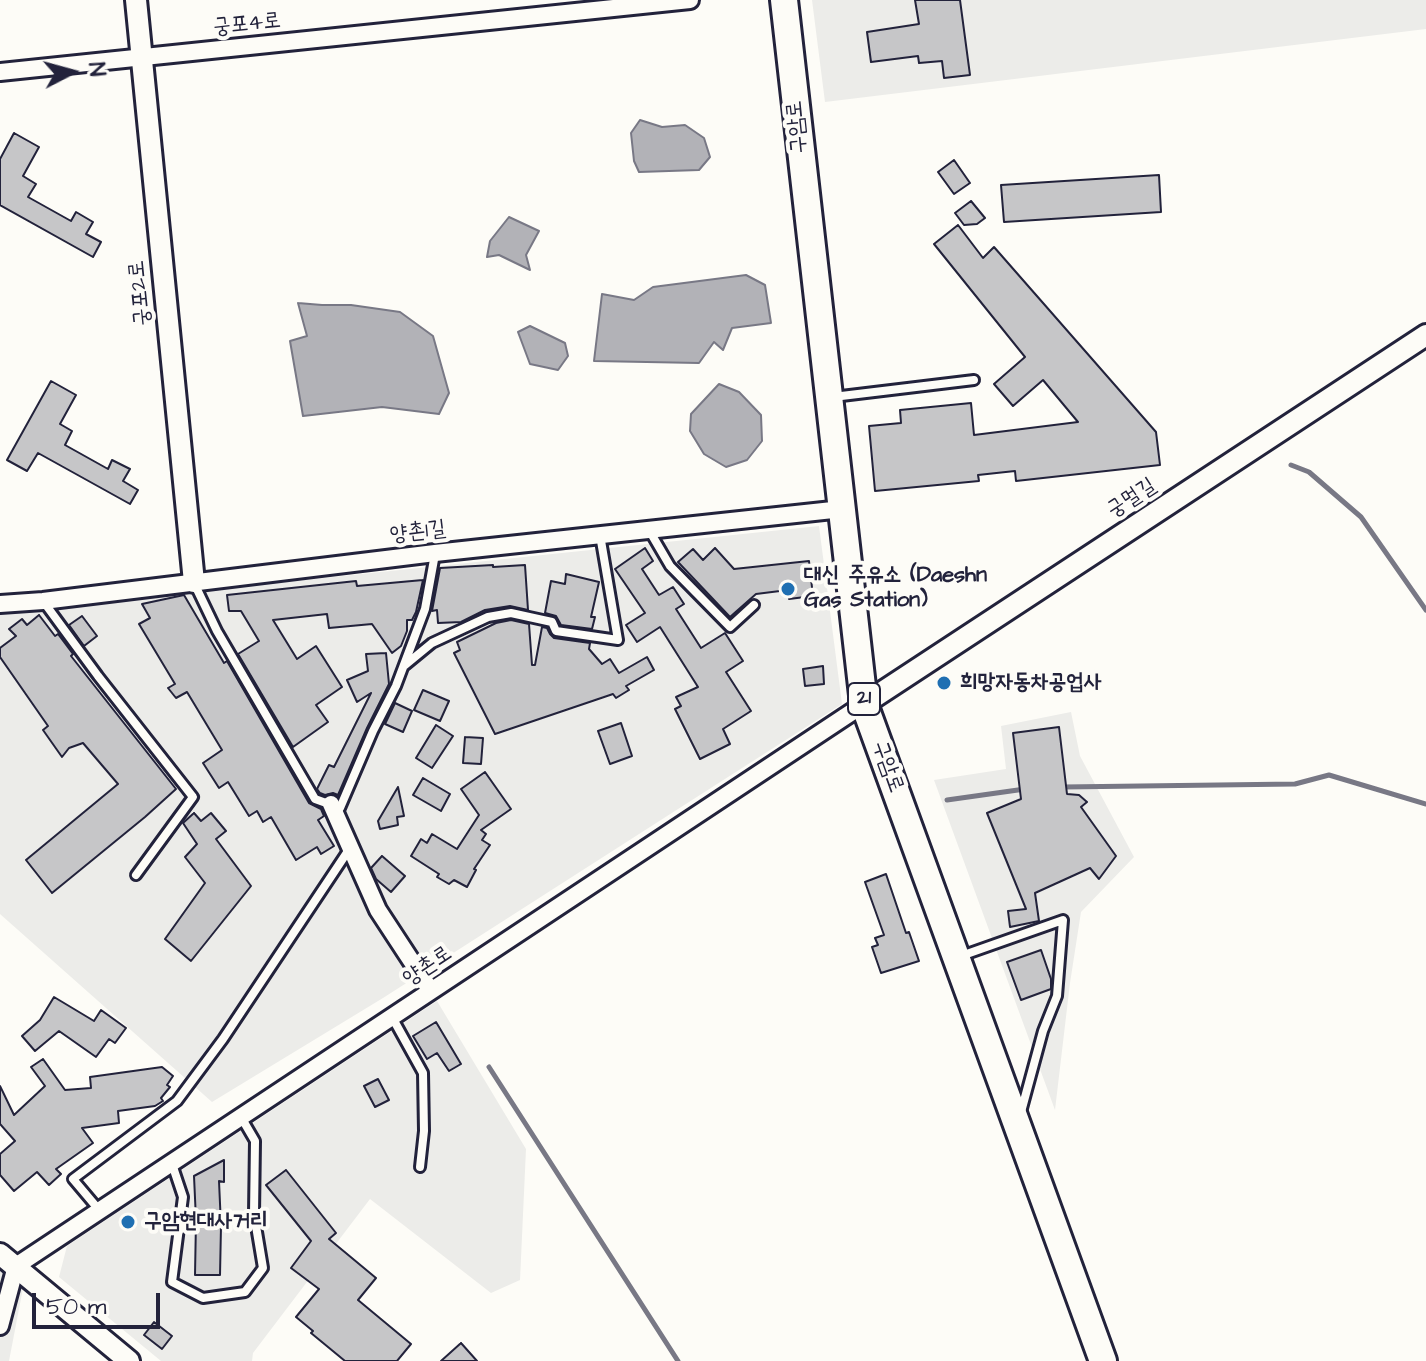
<!DOCTYPE html>
<meta charset="utf-8">
<style>
body{margin:0}
#map{position:relative;width:1426px;height:1361px;overflow:hidden;background:#fdfcf7;font-family:"Architects Daughter",sans-serif}
canvas{display:block}
.north{position:absolute;left:32px;top:32px;width:80px;height:80px;-webkit-text-stroke:6px #fdfcf7;paint-order:stroke;rotate:84deg;font-size:22px;font-weight:700;line-height:32px;text-align:center;color:#22223b}
.north::after{content:'';display:block;margin:auto;width:28px;height:36px;background:#22223b;clip-path:polygon(50% 0,100% 100%,50% 72%,0 100%)}
.scale{position:absolute;left:32px;top:1293px;width:128px;height:36px;box-sizing:border-box;border:4px solid #22223b;border-top:0;padding-left:10px;font-size:24px;line-height:28px;white-space:nowrap;color:#22223b;-webkit-text-stroke:6px #fdfcf7;paint-order:stroke}
</style>
<div id="map">
<canvas width="1426" height="1361"></canvas>
<div class="north">N</div>
<div class="scale">50 m</div>
</div>
<script>
const c = document.querySelector('canvas').getContext('2d');
c.lineJoin = 'round';
function fillPath(path, color) { c.fillStyle = color; c.fill(path, 'evenodd'); }
const toPath = rows => new Path2D(rows.map(r => 'M' + r).join(''));
function strokePath(path, color, width, dash) { c.strokeStyle = color; c.lineWidth = width; c.lineCap = dash ? 'butt' : 'round'; c.setLineDash(dash || []); c.stroke(path); }
function label(font, color, halo, rows, align = 'center') {
  c.font = font + ' "Architects Daughter","Poor Story",sans-serif'; c.lineWidth = 8; c.setLineDash([]); c.textBaseline = 'middle'; c.strokeStyle = halo; c.fillStyle = color; for (const [text, x, y, turn = 0] of rows) {
    c.save(); c.translate(x, y); c.rotate((+turn || 0) * Math.PI / 180); c.textAlign = isNaN(turn) ? turn : align; if (halo) c.strokeText(text, 0, 0); c.fillText(text, 0, 0); c.restore();
  }
}
const built = toPath([
 [812,0,1426,0,1426,29,825,102],
 [819,526,842,704,383,998,212,1102,0,914,0,612],
 [1071,712,1080,756,1134,857,1081,912,1070,983,1055,1110,934,780,1006,769,1001,726],
 [437,1001,526,1149,520,1280,491,1293,370,1199,253,1353,252,1361,161,1361,59,1277,67,1246],
 [0,1271,23,1288,9,1361,0,1361]
]);
const water = toPath([
 [640,120,662,127,685,125,704,138,710,157,699,170,639,172,634,161,631,133,640,120],
 [509,217,539,231,526,255,530,270,499,255,487,257,490,241,509,217],
 [746,275,765,285,771,323,732,328,723,350,714,342,699,363,594,361,602,294,634,300,653,287,746,275],
 [298,303,322,305,351,305,400,312,433,336,449,393,439,414,382,407,303,416,290,341,307,336,298,303],
 [530,326,565,343,568,356,558,370,530,364,518,332,530,326],
 [719,384,739,392,761,415,762,441,747,460,726,467,704,454,690,431,691,414,719,384]
]);
const stream = toPath([
 [1291,465,1309,472,1361,517,1426,610],
 [1063,787,1295,784,1329,775,1426,804],
 [947,800,1025,789],
 [489,1067,678,1361]
]);
const building = toPath([
 [915,0,960,0,970,75,944,78,942,61,919,63,918,56,871,62,867,32,919,24,915,0],
 [14,133,39,147,23,176,36,184,28,197,71,221,76,212,93,222,86,234,101,242,93,257,0,205,0,159,14,133],
 [954,160,970,183,954,194,938,172,954,160],
 [1159,175,1161,212,1004,222,1001,185,1159,175],
 [971,201,985,218,977,224,964,225,955,213,971,201],
 [958,225,983,258,994,247,1156,432,1160,465,1016,481,1015,471,978,475,979,481,875,491,869,426,901,423,900,410,971,403,974,435,1078,422,1043,380,1013,406,994,384,1025,357,934,244,958,225],
 [51,381,76,395,60,424,72,431,65,445,108,469,112,460,130,469,123,481,138,490,130,504,38,453,27,471,7,460,51,381],
 [645,548,653,561,642,569,659,595,673,587,684,604,676,609,701,648,725,633,743,661,726,672,751,711,723,729,730,744,700,759,675,709,681,706,676,697,698,687,660,627,637,642,626,625,645,613,615,569,645,548],
 [715,548,734,569,809,561,813,596,789,599,788,590,756,594,730,617,678,562,693,549,703,560,715,548],
 [493,565,493,567,525,565,528,610,510,606,485,610,461,622,438,623,437,610,432,611,440,568,493,565],
 [566,574,599,582,591,617,595,617,592,629,561,625,556,616,545,613,551,581,565,584,566,574],
 [423,580,416,612,412,620,407,620,407,631,401,646,392,653,372,624,329,628,327,614,273,620,297,659,316,646,342,687,316,705,328,722,293,747,238,654,259,641,241,611,229,611,227,595,356,581,357,586,423,580],
 [184,595,224,663,227,661,309,803,321,809,324,816,318,820,334,846,321,854,317,847,296,860,271,817,263,822,257,811,249,816,228,782,219,788,203,763,222,750,187,692,176,698,168,688,175,684,139,624,150,618,142,604,184,595],
 [39,615,55,636,58,634,73,654,71,656,176,789,145,817,52,893,26,860,118,784,83,743,69,748,62,757,43,730,48,726,0,657,0,648,16,636,9,629,22,619,27,625,39,615],
 [82,616,97,636,84,646,69,625,82,616],
 [511,620,529,624,532,665,535,665,542,627,547,628,550,634,554,638,590,643,589,649,602,664,610,659,619,673,647,657,654,670,626,686,629,690,616,698,613,694,495,734,454,653,460,650,457,642,496,623,511,620],
 [386,653,389,684,367,728,338,795,333,793,325,795,320,793,317,789,329,765,334,767,371,693,357,702,347,680,368,671,366,654,386,653],
 [823,666,824,684,805,686,803,669,823,666],
 [423,690,449,701,440,721,414,710,423,690],
 [395,703,412,711,403,732,385,724,395,703],
 [621,723,632,756,610,764,598,731,621,723],
 [436,725,453,736,432,768,416,758,436,725],
 [1059,727,1067,794,1079,795,1087,802,1081,807,1116,856,1099,879,1090,868,1035,893,1039,921,1010,927,1008,911,1026,909,987,813,1021,799,1013,733,1059,727],
 [465,737,483,738,481,764,463,763,465,737],
 [485,772,511,809,481,830,486,834,482,840,490,845,474,869,476,870,467,887,454,880,449,884,437,877,439,874,411,856,421,839,427,843,432,834,457,849,479,815,461,789,485,772],
 [423,778,450,794,441,811,413,795,423,778],
 [398,787,404,816,397,817,398,825,380,829,378,821,398,787],
 [194,813,201,821,211,813,226,831,216,839,251,886,191,961,165,939,205,883,185,857,197,844,183,823,194,813],
 [382,856,405,876,391,892,376,879,371,868,382,856],
 [886,874,906,933,909,932,919,961,881,973,872,947,878,945,875,938,884,935,865,882,886,874],
 [1041,950,1051,979,1051,989,1021,1000,1007,962,1041,950],
 [54,997,94,1021,101,1010,126,1028,115,1043,109,1039,96,1057,59,1031,35,1051,22,1036,40,1020,54,997],
 [436,1022,461,1064,449,1071,437,1053,427,1059,413,1036,436,1022],
 [43,1059,65,1090,91,1088,90,1077,162,1067,173,1076,167,1085,170,1087,161,1098,163,1101,155,1106,118,1111,119,1123,82,1128,93,1143,56,1169,61,1174,49,1185,37,1172,14,1191,0,1175,0,1154,15,1141,0,1124,0,1086,14,1115,45,1086,31,1067,43,1059],
 [378,1079,389,1100,375,1107,364,1086,378,1079],
 [224,1160,224,1182,219,1181,221,1226,220,1275,195,1275,196,1220,194,1176,224,1160],
 [286,1170,336,1233,329,1239,376,1278,358,1300,411,1344,397,1361,345,1361,311,1333,313,1331,296,1317,319,1289,291,1268,311,1241,266,1185,286,1170],
 [154,1322,172,1336,162,1349,144,1335,154,1322],
 [461,1343,477,1361,441,1361,461,1343]
]);
const service = toPath([
 [833,397,974,380],
 [649,530,670,566,730,627,754,605],
 [194,583,217,631,315,799,340,808,373,731,396,686,425,609,435,554],
 [43,601,98,676,193,797,136,875],
 [404,666,432,643,488,617,511,613,552,622,556,631,618,640,600,535],
 [961,956,1063,920,1057,996,1043,1031,1021,1112],
 [392,1017,423,1073,424,1131,420,1167],
 [172,1164,183,1197,172,1282,203,1298,245,1292,263,1268,254,1214,255,1141,241,1117],
 [100,1211,73,1179,177,1101,223,1039,350,848]
]);
const minor = toPath([
 [0,72,690,0],
 [0,604,43,601,435,553,842,509],
 [331,804,378,910,431,991],
 [0,1326,16,1266,864,704]
]);
const tertiary = toPath([
 [136,0,194,582],
 [864,704,1426,335],
 [0,1254,129,1361]
]);
const primary = toPath([
 [784,0,864,704,1103,1361]
]);
const markers = [
 [788,589,8,"#1f6fb2"],
 [944,683,8,"#1f6fb2"],
 [128,1222,8,"#1f6fb2"]
];
const shields = [
 [864,699,32]
];
const shieldNames = [
 ["21",864,699]
];
const streetNames = [
 ["궁포4로",247,25,-6],
 ["구암로",798,127,-96],
 ["궁포2로",141,293,-96],
 ["궁멀길",1132,499,-33],
 ["양촌1길",418,533,-7],
 ["구암로",887,767,70],
 ["양촌로",428,967,-34]
];
const poiNames = [
 ["대신 주유소 (Daeshn",804,576],
 ["Gas Station)",804,601],
 ["희망자동차공업사",960,683],
 ["구암현대사거리",144,1222]
];
fillPath(built, '#ecece9');
fillPath(water, '#b2b2b7');
strokePath(water, '#787885', 2);
strokePath(stream, '#787885', 5);
fillPath(building, '#c6c6c8');
strokePath(building, '#22223b', 2);
strokePath(service, '#22223b', 14);
strokePath(minor, '#22223b', 22);
strokePath(tertiary, '#22223b', 26);
strokePath(primary, '#22223b', 32);
strokePath(service, '#fdfcf7', 8);
strokePath(minor, '#fdfcf7', 16);
strokePath(tertiary, '#fdfcf7', 20);
strokePath(primary, '#fdfcf7', 26);
for (const [x, y, r, color] of markers) { const dot = new Path2D(); dot.arc(x, y, r, 0, 2 * Math.PI); c.fillStyle = color; c.fill(dot); strokePath(dot, '#fdfcf7', 3); }
for (const [x, y, w] of shields) { const box = new Path2D(); box.roundRect(x - w / 2, y - 16, w, 32, 6); c.fillStyle = '#fdfcf7'; c.fill(box); strokePath(box, '#22223b', 2); }
label('bold 20px', '#22223b', null, shieldNames);
label('22px', '#22223b', '#fdfcf7', streetNames);
label('bold 22px', '#22223b', '#fdfcf7', poiNames, 'left');
</script>
